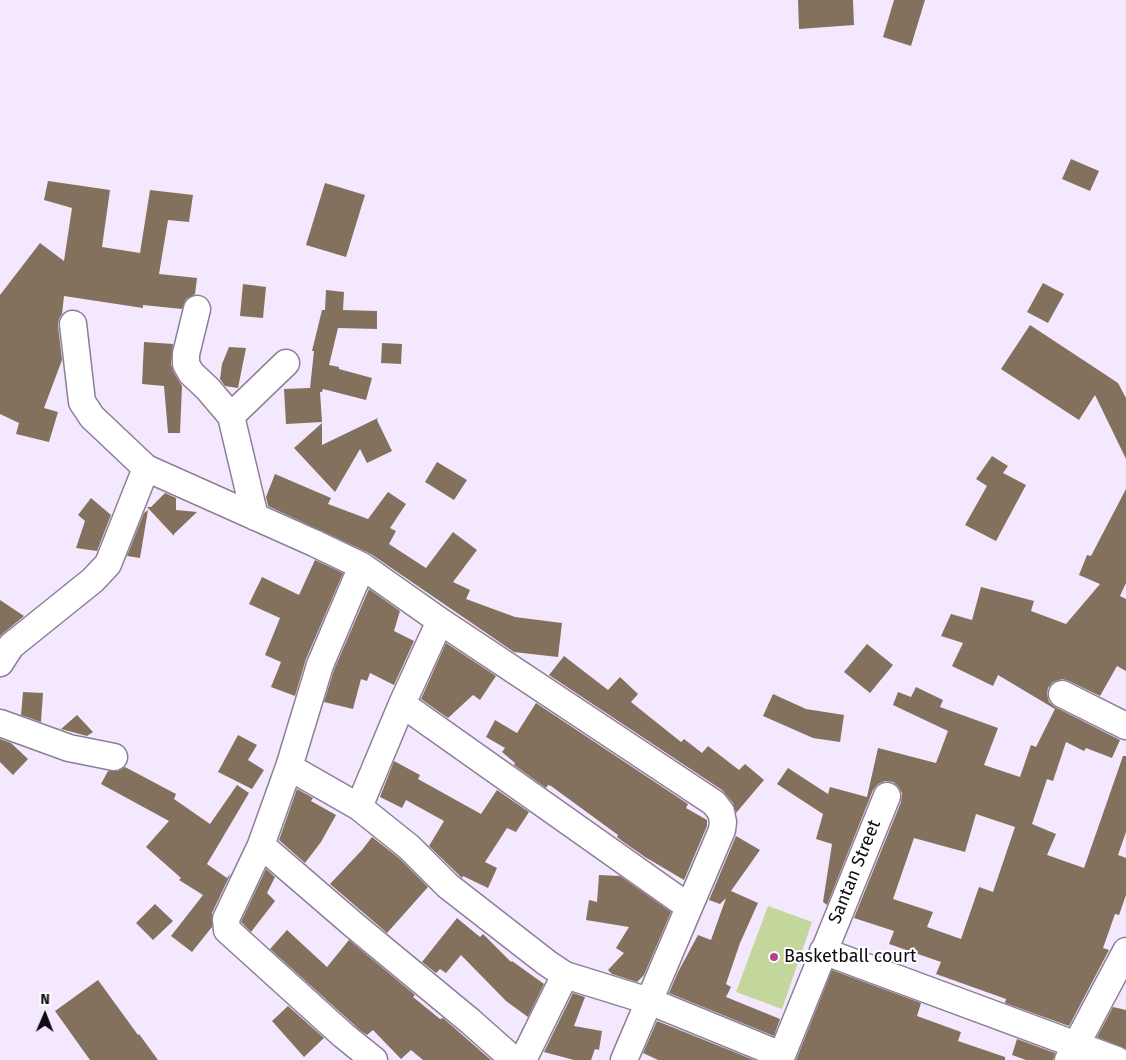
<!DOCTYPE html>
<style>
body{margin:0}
#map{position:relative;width:1126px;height:1060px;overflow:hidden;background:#f3e8fd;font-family:"Fira Sans",sans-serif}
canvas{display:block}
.north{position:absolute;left:20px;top:990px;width:50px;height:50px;-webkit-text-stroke:4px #fff;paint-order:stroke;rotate:1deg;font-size:14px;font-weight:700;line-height:20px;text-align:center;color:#0f0b13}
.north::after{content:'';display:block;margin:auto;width:18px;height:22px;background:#0f0b13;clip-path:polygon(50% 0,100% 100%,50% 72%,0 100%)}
</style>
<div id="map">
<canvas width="1126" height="1060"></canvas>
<div class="north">N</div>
</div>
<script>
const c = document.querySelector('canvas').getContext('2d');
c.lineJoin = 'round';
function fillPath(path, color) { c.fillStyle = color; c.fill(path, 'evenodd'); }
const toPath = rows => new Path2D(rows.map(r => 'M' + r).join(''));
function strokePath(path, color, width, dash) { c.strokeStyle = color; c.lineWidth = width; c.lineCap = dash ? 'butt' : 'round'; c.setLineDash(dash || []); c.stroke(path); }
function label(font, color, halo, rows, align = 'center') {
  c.font = font + ' "Fira Sans",sans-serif'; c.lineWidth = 4; c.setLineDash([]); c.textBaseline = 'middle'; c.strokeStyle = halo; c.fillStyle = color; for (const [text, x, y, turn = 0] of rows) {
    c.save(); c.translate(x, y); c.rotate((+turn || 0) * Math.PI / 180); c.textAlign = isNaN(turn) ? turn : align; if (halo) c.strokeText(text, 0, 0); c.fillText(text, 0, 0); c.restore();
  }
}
const green = toPath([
 [768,906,812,922,782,1009,736,992]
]);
const building = toPath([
 [798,0,853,0,854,25,799,29],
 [894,0,925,0,911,46,883,37],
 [1071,159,1099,171,1090,191,1062,179],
 [48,181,110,190,102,247,140,253,150,190,193,195,189,222,168,220,159,274,197,278,195,294,186,299,182,309,143,305,143,308,64,296,62,314,59,319,58,325,62,360,44,408,58,412,49,442,16,434,19,423,0,414,0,295,40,243,64,261,72,208,44,200],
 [325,183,365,195,346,257,306,245],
 [1043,283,1064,294,1048,323,1027,312],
 [243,284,266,287,263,318,240,316],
 [326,290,344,292,343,310,377,311,377,329,338,328,329,365,339,367,339,369,372,378,366,400,323,389,322,392,320,392,322,422,286,424,284,389,310,388,314,351,312,351,322,310,325,310],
 [1030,325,1118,383,1126,398,1126,459,1095,395,1079,420,1001,369],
 [144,342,173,344,171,364,173,371,182,386,180,433,168,433,164,386,142,384],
 [382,343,402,344,401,364,381,363],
 [229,347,246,348,238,388,225,386,220,379,222,364],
 [378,418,377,420,392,451,367,463,360,449,335,492,294,448,322,423,322,445],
 [992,456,1008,466,1003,473,1026,485,996,541,965,525,987,486,976,479],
 [437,462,467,480,454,500,425,482],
 [275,474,331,498,328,504,368,519,388,492,406,504,390,528,396,531,389,544,426,568,453,532,477,550,453,582,470,590,466,599,515,617,562,623,558,657,514,652,371,554,268,506,266,497],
 [1126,489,1126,583,1120,596,1126,599,1126,671,1117,666,1100,696,1069,681,1062,679,1053,682,1048,688,1047,694,1049,702,1055,707,1120,740,1112,758,1086,748,1084,751,1066,742,1053,781,1047,779,1032,824,1056,834,1047,855,1084,868,1123,756,1126,756,1126,832,1118,855,1126,858,1126,895,1119,915,1115,914,1103,948,1109,950,1069,1026,1005,1003,1006,999,936,974,941,962,889,944,894,931,854,918,901,802,902,793,898,786,893,782,885,781,878,784,873,790,827,905,823,902,832,844,816,839,823,814,777,784,788,768,828,794,830,787,867,797,878,748,936,763,948,731,893,705,898,692,911,697,916,687,943,700,940,707,998,728,984,765,1020,777,1031,745,1036,747,1055,709,998,675,993,686,952,666,963,643,941,636,951,614,972,620,981,587,1034,601,1031,611,1066,624,1100,584,1079,575,1087,555,1091,556],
 [976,814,1015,827,993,892,979,887,961,939,927,927,933,912,893,899,914,838,965,852],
 [165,493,176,498,176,510,197,512,174,534,174,536,147,507,151,507],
 [91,498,111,515,97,551,76,548,85,521,78,515],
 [148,510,140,558,127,556,144,513],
 [315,560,343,573,306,659,295,696,271,687,281,662,265,655,280,618,249,604,262,577,299,595],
 [369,589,400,611,394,631,414,641,394,685,370,673,367,681,361,679,353,709,324,702,334,670],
 [0,600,24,616,0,636],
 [446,643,496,676,480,700,473,695,448,718,421,699],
 [867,644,893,665,870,693,844,672],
 [564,656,608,690,620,677,638,694,631,702,681,742,684,739,702,753,708,746,739,770,745,764,764,780,736,813,733,803,722,790,549,675],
 [23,692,43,693,41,722,21,715],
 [773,694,806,709,844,715,840,742,813,738,763,716],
 [536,703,688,804,686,808,707,820,707,826,684,880,645,857,622,841,617,837,618,835,551,786,548,785,546,788,514,765,515,763,502,752,505,748,486,737,495,720,517,733],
 [77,715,93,732,87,736,61,729],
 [238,735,257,745,248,760,264,770,252,789,218,772],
 [0,739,11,743,28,759,13,775,0,762],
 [394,761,420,775,418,779,481,814,497,790,529,812,516,832,507,828,485,862,497,868,488,888,463,876,462,878,429,846,444,821,406,800,402,808,380,797],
 [125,767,176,794,174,799,210,824,237,785,249,793,207,864,227,878,231,873,212,913,212,927,192,952,171,936,203,895,179,880,181,878,146,847,169,821,101,784,108,771,118,771],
 [297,789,313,798,311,801,336,815,321,842,305,863,279,840],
 [736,836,760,850,731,891,758,903,740,943,726,984,731,987,726,997,780,1019,774,1036,669,993,678,972,698,935,711,940,726,898,720,904,709,900],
 [372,837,399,858,428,887,387,933,330,884,362,850],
 [266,869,275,877,267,893,275,901,251,932,241,922],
 [599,875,620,876,671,912,644,975,637,982,612,974,608,970,624,953,616,948,629,927,586,920,589,900,597,902],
 [155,904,173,921,153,940,136,923],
 [457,918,480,937,483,934,511,962,512,961,544,984,528,1017,506,1001,461,955,446,973,440,969,436,973,422,962],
 [287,930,327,967,349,940,415,995,413,997,440,1019,443,1018,491,1060,423,1060,411,1050,401,1059,373,1030,367,1035,361,1031,270,949],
 [832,970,921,1003,917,1016,961,1032,958,1041,1005,1057,1005,1060,796,1060],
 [98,980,138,1035,139,1034,158,1060,90,1060,55,1011],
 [573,993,585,997,574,1026,602,1031,599,1050,595,1049,591,1060,574,1060,544,1052],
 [288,1006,324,1038,304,1057,272,1021],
 [1113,1007,1126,1010,1126,1049,1097,1037],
 [657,1021,662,1023,754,1060,658,1060,643,1053],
 [1017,1039,1055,1053,1053,1060,1026,1060,1012,1055]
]);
const street = toPath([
 [197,309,186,354,186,364,191,373,208,389,231,416,255,517],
 [73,324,82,402,92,417,146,468,314,543,362,566,440,621,714,803,721,812,723,822,722,830,624,1060],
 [231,416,286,363],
 [362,566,320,665,289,767,261,845,226,919,227,930,343,1035,374,1060],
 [0,663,11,646,93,580,108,564,146,468],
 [1062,694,1126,726],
 [402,704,689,907],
 [0,723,69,748,114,757],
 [289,767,359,807,409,847,448,886,547,963,565,975,649,1001,781,1055],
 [359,807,402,704,440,621],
 [261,845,355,926,470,1021,514,1060],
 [823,951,1117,1060],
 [523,1060,565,975],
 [780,1060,887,796],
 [1068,1060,1126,951]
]);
const markers = [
 [774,957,5,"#b83f94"]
];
const streetNames = [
 ["Santan Street",855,872,-68]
];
const poiNames = [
 ["Basketball court",784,957]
];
fillPath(green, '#c3d69c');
fillPath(building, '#84715d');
strokePath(street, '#8c7f97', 29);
strokePath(street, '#fff', 26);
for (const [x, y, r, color] of markers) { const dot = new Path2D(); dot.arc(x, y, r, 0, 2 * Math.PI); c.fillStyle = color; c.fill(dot); strokePath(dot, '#fff', 2); }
label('18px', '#0f0b13', '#fff', streetNames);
label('18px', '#0f0b13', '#fff', poiNames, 'left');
</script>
